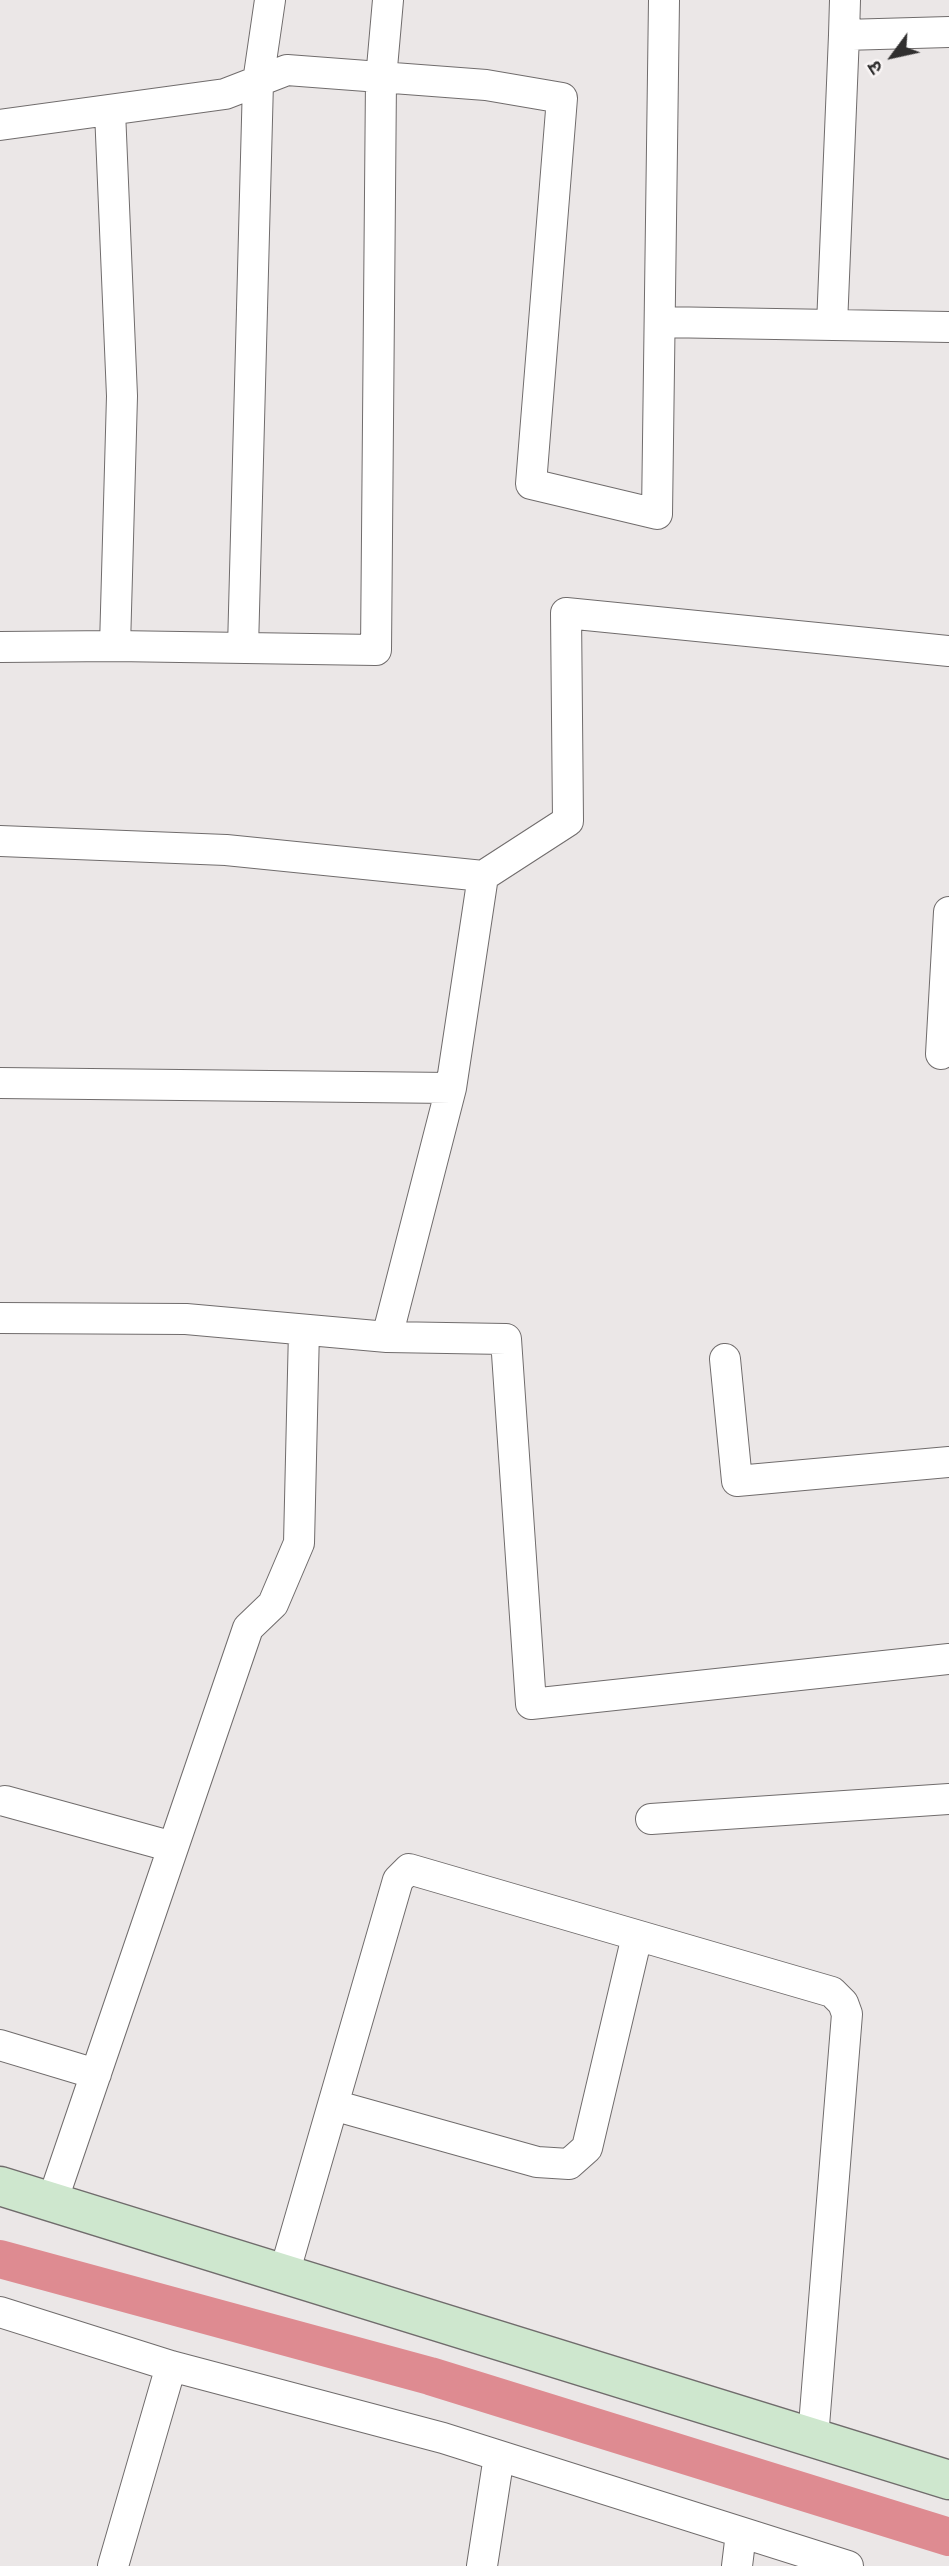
<!DOCTYPE html>
<meta charset="utf-8">
<style>
body{margin:0}
#map{position:relative;width:949px;height:2566px;overflow:hidden;background:#ebe7e7;font-family:Cabin,"Noto Sans Devanagari",sans-serif}
canvas{display:block}
.north{position:absolute;left:858px;top:21px;width:70px;height:70px;-webkit-text-stroke:5px #f8f4f4;paint-order:stroke;rotate:237deg;font-size:19px;font-weight:700;line-height:28px;text-align:center;color:#302f2f}
.north::after{content:'';display:block;margin:auto;width:24px;height:32px;background:#302f2f;clip-path:polygon(50% 0,100% 100%,50% 72%,0 100%)}
</style>
<div id="map">
<canvas width="949" height="2566"></canvas>
<div class="north">उ</div>
</div>
<script>
const c = document.querySelector('canvas').getContext('2d');
c.lineJoin = 'round';
const toPath = rows => new Path2D(rows.map(r => 'M' + r).join(''));
function strokePath(path, color, width, dash) { c.strokeStyle = color; c.lineWidth = width; c.lineCap = dash ? 'butt' : 'round'; c.setLineDash(dash || []); c.stroke(path); }
const canal = toPath([
 [0,2259,430,2376,949,2537]
]);
const street = toPath([
 [845,0,844,35,949,32],
 [110,111,122,396,115,646],
 [0,125,225,94,287,70,486,85,562,98,531,484,657,514,664,0],
 [660,322,949,327],
 [832,325,844,35],
 [0,647,115,646,376,650,381,79,388,0],
 [243,648,258,82,270,0],
 [0,841,226,850,483,876,568,821,566,613,949,651],
 [941,1054,949,912],
 [0,1083,451,1088],
 [0,1318,186,1319,387,1337,506,1339,531,1704,949,1659],
 [387,1337,451,1088,483,876],
 [725,1359,737,1481,949,1462],
 [5,1801,173,1847],
 [651,1819,949,1799],
 [0,2045,96,2074],
 [333,2105,537,2162,569,2164,587,2148,637,1936],
 [52,2202,248,1628,273,1604,299,1543,304,1330],
 [284,2274,398,1880,409,1869,832,1992,843,2003,847,2014,813,2438],
 [0,2312,171,2366,443,2438,848,2566],
 [113,2566,171,2366],
 [482,2566,499,2456],
 [737,2566,741,2533]
]);
const secondary = toPath([
 [0,2186,949,2480]
]);
strokePath(canal, '#de8b91', 38);
strokePath(street, '#706c6c', 32);
strokePath(secondary, '#706c6c', 41);
strokePath(street, '#fff', 30);
strokePath(secondary, '#cee7ce', 38);
</script>
